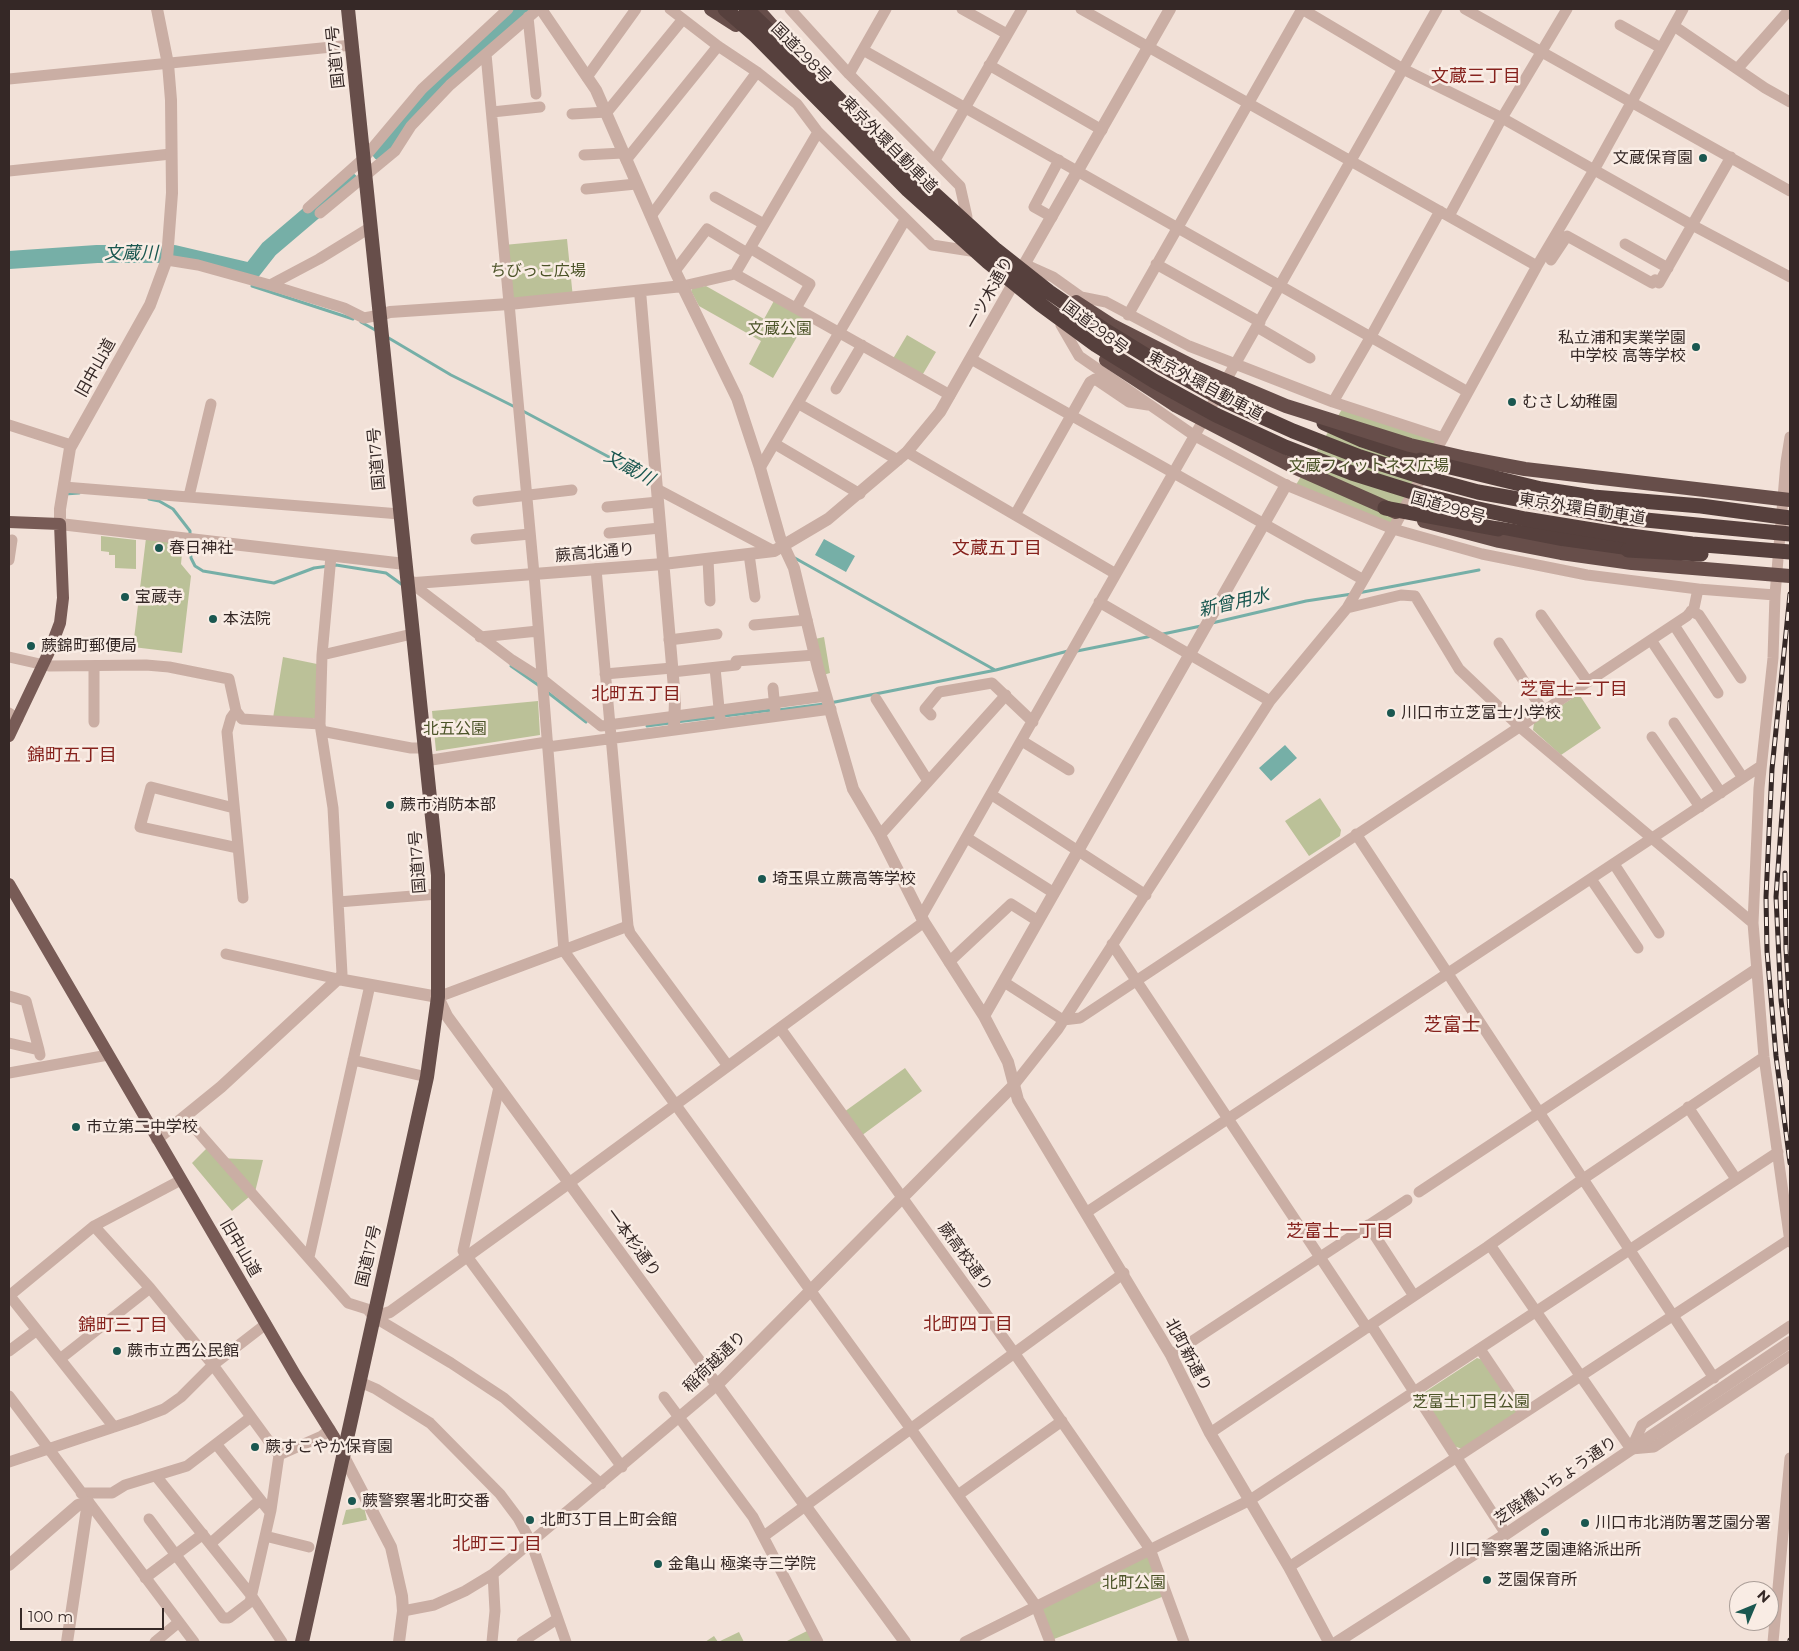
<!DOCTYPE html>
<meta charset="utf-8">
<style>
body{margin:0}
#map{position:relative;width:1799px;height:1651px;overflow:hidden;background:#f2e1d8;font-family:Montserrat,sans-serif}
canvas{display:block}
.frame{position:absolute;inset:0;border:10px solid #352826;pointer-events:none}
.north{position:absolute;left:1729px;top:1581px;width:50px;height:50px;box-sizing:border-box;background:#f9ece4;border:1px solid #ab9e98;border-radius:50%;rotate:45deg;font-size:14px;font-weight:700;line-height:20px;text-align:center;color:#352826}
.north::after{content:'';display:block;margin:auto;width:18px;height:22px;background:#1a5750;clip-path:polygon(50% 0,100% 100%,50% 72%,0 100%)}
.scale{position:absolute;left:20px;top:1608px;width:144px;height:22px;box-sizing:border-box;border:2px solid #352826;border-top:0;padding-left:6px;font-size:15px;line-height:18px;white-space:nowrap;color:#352826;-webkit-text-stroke:4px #f9ece4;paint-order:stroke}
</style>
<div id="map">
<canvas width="1799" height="1651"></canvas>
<div class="frame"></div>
<div class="north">N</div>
<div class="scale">100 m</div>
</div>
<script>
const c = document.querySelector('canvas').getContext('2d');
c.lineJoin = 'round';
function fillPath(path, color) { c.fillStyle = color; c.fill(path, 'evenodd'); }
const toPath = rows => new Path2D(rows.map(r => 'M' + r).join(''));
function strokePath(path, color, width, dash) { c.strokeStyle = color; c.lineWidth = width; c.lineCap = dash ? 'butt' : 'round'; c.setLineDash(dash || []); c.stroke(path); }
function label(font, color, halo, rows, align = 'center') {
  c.font = font + ' Montserrat,"Noto Sans JP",sans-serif'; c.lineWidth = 5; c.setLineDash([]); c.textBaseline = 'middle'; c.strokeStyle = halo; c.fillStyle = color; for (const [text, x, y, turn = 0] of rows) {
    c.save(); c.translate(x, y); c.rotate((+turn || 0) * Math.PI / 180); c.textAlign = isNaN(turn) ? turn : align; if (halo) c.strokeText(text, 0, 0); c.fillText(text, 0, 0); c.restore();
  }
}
const green = toPath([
 [567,239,573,298,509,304,504,245],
 [706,286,764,319,775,299,808,318,773,378,749,364,761,341,699,306,691,291,693,288],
 [907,335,936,352,920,379,891,362],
 [1344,406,1443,438,1393,529,1294,488],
 [101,536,136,540,136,569,115,568,115,555,109,555,109,552,101,551],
 [146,538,183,543,181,564,191,576,182,653,133,647],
 [824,637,830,673,823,675,815,639],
 [283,657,317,664,317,718,273,718],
 [1579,694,1601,728,1561,755,1533,730,1534,723],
 [538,701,540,735,436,751,432,711],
 [1320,798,1341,830,1340,836,1309,856,1285,821],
 [905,1068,922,1091,861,1136,844,1112],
 [208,1147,218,1158,263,1160,255,1192,232,1211,192,1163],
 [1477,1358,1486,1361,1517,1408,1516,1413,1462,1449,1454,1446,1423,1400,1425,1392],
 [364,1507,367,1520,342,1525,346,1510],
 [1150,1549,1167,1595,1049,1641,1036,1606],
 [809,1630,815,1642,785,1642],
 [739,1632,744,1642,705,1642,714,1636,718,1642]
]);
const water = toPath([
 [824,539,855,556,846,572,815,555],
 [1285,745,1297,758,1271,781,1259,768]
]);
const stream = toPath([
 [252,286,353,319],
 [361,322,377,331],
 [387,337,451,375,515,407],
 [521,410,652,480],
 [65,494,79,493],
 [149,499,159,501,173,509,190,531,190,536],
 [190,542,191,558,195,566,203,571,274,583,314,568,336,565,386,573,404,586],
 [793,557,995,670],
 [1358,593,1479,570],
 [1212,623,1306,601,1352,594],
 [1163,634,1201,626],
 [1077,651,1152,636],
 [511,666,541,687],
 [546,691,586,722],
 [830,703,996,670,1068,651],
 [778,710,824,704],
 [724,716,772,710],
 [676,722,717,717],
 [647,726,670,723]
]);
const river = toPath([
 [381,152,425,101,475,50,523,9],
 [9,260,97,254,174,254,251,272,269,249,349,181]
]);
const minor = toPath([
 [670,9,718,46,757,72,797,104,818,132,932,245,977,252],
 [790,9,849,74,960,186,967,217],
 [962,9,1007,34],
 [1081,9,1537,266],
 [1302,9,1403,69,1502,118,1692,225,1790,277],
 [1465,9,1790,191],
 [528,17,536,94],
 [1620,25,1661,48],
 [1674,26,1765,88,1790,102],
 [863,50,1468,392],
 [486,54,534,574,564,951,911,1429,1036,1606,1050,1642],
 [989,65,1102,130],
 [1738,68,1790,9],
 [849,74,886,9],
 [587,77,636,9],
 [9,79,352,45],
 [492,112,540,107],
 [572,114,607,112,683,19],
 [584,155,623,153],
 [626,160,718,46],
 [935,160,1022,9],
 [9,171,171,154],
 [586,189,636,184],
 [715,197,764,224],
 [308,208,364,158,422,89,508,9],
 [320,213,395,151,411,126,450,85,538,9],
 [651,216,757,72],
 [1449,216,1502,118,1567,9],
 [1052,217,1034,207,1059,160],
 [1625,244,1668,268],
 [750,248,810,284,796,308],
 [167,260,198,265,270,285,344,308,364,318,380,315],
 [1551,260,1567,236,1652,283,1655,280,1659,283,1731,157],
 [1024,264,1053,277,1081,297,1106,302,1189,346,1333,402,1443,438],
 [1156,264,1260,322],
 [675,271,707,229,747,253],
 [735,274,950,395],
 [270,285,319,259,371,227],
 [683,286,735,274,818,132],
 [1128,315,1302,9],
 [1061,325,1079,356,1195,436,1286,485,1393,529,1482,554,1587,575,1698,589,1775,595],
 [1257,327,1310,358],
 [971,359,1362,579],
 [836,389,862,345],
 [1333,402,1370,338,1440,211],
 [799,404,898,460],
 [9,425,71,445],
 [1790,437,1786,462,1775,595,1773,658,1759,788,1753,923,1764,1057,1790,1242],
 [775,444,860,494],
 [907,452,1116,574],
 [760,468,905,220],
 [64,487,400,514],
 [657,489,774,551],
 [189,496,211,404],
 [478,501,572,490],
 [607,507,658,502],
 [1015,515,1090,382,1095,379,1129,402,1148,405],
 [609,533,660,528],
 [476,539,530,534],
 [749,554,755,597],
 [708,559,710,601],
 [9,560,12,540],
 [596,569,628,926,630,933,728,1066],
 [407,580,512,660,542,679,601,726,826,696],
 [1099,602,1270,701],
 [1347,608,1401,595,1415,596,1459,669,1521,728,1753,923],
 [1691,611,1699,615,1741,678],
 [1541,615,1588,682],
 [754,625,807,620],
 [1674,625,1718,693],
 [480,637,538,631],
 [669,640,717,634],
 [1651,640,1743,778],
 [1499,643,1544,712],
 [322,655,412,634],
 [9,657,49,666,146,665,169,667,229,679,236,711,242,719,320,724],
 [736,661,815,655],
 [715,668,720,718],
 [672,672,736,665],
 [605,674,672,668],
 [773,688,775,709],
 [876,699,928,781],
 [236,711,231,718,227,732,243,898],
 [9,713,18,719],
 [931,715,925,709,939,692,992,683,1033,722],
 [94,722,94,666],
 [1674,723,1721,793],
 [321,731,411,748,424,748],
 [1652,737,1700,807],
 [1022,741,1069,770],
 [548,747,831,709],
 [425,761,547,742],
 [992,795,1146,895],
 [234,808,151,787,140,827,238,848],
 [1356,834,1714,1378],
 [880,835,1006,695],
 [967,838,1054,893],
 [1614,864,1659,933],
 [1591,879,1638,948],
 [338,902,438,894],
 [921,917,1437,9],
 [1112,944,1367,1328],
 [226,954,338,979,342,974,333,808,320,724,322,655,331,556],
 [949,962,1011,904,1038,921],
 [1004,982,1063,1020,1080,1018,1687,616,1694,608,1698,589],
 [9,996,26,1001,39,1050],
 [438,997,628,926],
 [780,1028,1015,1354,1150,1549,1184,1642],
 [9,1043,39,1050,40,1055],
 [353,1060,427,1077],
 [9,1073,108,1055],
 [1013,1086,1058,1029,1270,701,1347,608,1393,529,1537,266,1594,170,1683,9],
 [499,1087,463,1251,622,1467],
 [1688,1107,1736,1179],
 [185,1117,348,1303,367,1309,374,1317,451,1363,504,1398,601,1484],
 [569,1183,924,922],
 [1419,1192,1756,969],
 [1087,1212,1761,766],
 [1368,1225,1414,1296],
 [94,1226,150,1288,213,1365,266,1324],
 [1490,1245,1631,1449],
 [309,1257,370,985],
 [9,1295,114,1427],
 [9,1296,94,1226,181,1180],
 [1371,1325,1506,1534],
 [1480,1349,1523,1413],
 [9,1351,37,1330],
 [1171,1355,1407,1200],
 [60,1359,150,1288],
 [360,1382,376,1389,430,1423,500,1494,518,1518,531,1542,566,1642],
 [9,1396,194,1642],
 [664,1397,753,1517,818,1642],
 [1210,1433,1487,1247,1583,1179,1764,1057],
 [217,1445,270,1512],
 [1631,1449,1642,1425,1790,1326],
 [1631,1449,1654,1447,1790,1356],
 [9,1462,135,1420,164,1409,181,1397,213,1365,279,1455,322,1436,330,1429],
 [156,1476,251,1595,282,1642],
 [81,1493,112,1493,125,1485,187,1466,251,1417],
 [958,1495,1062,1421],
 [149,1519,223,1618,229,1618,250,1602,271,1510,279,1455],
 [265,1536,309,1547],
 [764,1536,1124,1273],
 [211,1543,260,1500],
 [1289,1567,1790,1239],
 [145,1578,203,1534],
 [403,1611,434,1605,465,1591,493,1574,717,1385],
 [155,1642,179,1622],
 [492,1642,495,1611,493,1574],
 [522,1642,557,1619],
 [965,1642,1250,1500,1778,1152],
 [1773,1642,1790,1458]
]);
const tertiary = toPath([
 [157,9,168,64,171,100,172,193,167,259,150,305,70,448,60,509,60,524,405,564],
 [541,9,596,90,675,271,737,398,760,468,780,538,794,568,818,668,853,789,880,835,924,922,984,1016,1008,1062,1018,1100,1171,1355,1210,1433,1289,1567,1329,1642],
 [640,291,675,700,674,729],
 [380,315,390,312,509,304,683,286],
 [407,580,415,583,534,574,663,564,774,551,828,519,907,452,940,412,1170,9],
 [984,1016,1286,485],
 [157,1139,221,1087,338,979,438,997,447,1016,905,1642],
 [374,1317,390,1312,569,1183],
 [717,1385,1013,1086],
 [344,1457,391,1547,402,1596,403,1611,399,1642],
 [9,1565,78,1505,88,1502,67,1642],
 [1337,1642,1506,1534,1790,1342]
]);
const primary = toPath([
 [9,522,60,524,63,598,60,623,49,652,9,736],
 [9,884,296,1376,334,1437,344,1457]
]);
const trunk = toPath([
 [711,9,736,25],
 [757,9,773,27],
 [1076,302,1113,326,1196,368],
 [1106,360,1175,405],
 [302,1642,427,1077,438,997,438,875,348,9]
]);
const motorway = toPath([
 [1324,423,1362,440,1421,460],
 [1498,529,1628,550]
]);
const rail = toPath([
 [1790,594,1772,769,1766,897,1767,951,1776,1056,1790,1163],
 [1790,702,1776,897,1781,1000,1790,1078],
 [1785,873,1786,949,1790,1013],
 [1790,1642,1790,1640]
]);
const trunkBridge = toPath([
 [1196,368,1286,406,1410,445,1466,458,1525,469,1790,500],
 [1175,405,1294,467,1396,512],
 [1424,521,1499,541,1561,553,1632,563,1790,576]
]);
const motorwayBridge = toPath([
 [725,9,755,35,908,190,988,262,1040,304,1096,345,1154,381,1216,415,1285,447,1352,473,1419,494,1474,508,1525,519,1623,535,1692,544,1790,552],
 [746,9,814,74,918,179,996,250,1049,292,1106,331,1163,366,1224,400,1293,431,1360,457,1426,478,1478,492,1625,518,1790,534],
 [1421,460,1541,489,1593,497,1701,506,1790,518],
 [1385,508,1498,529],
 [1628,550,1701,554]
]);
const markers = [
 [1703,158,5,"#1a5750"],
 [1696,347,5,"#1a5750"],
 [1512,402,5,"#1a5750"],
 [159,548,5,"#1a5750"],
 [125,597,5,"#1a5750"],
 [213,619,5,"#1a5750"],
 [31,646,5,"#1a5750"],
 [1391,713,5,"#1a5750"],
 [390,805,5,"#1a5750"],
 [762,879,5,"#1a5750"],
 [76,1127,5,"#1a5750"],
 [117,1351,5,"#1a5750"],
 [255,1447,5,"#1a5750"],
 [352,1501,5,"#1a5750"],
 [530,1520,5,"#1a5750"],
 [1585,1523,5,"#1a5750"],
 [1545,1532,5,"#1a5750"],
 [658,1564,5,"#1a5750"],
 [1487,1580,5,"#1a5750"]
];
const streetNames = [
 ["国道298号",801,53,45],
 ["国道17号",336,57,-96],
 ["東京外環自動車道",889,145,45],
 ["一ツ木通り",990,293,-61],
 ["国道298号",1095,328,37],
 ["旧中山道",96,368,-61],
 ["東京外環自動車道",1205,386,28],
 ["国道17号",377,459,-95],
 ["国道298号",1448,508,16],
 ["東京外環自動車道",1582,509,9],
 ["蕨高北通り",595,553,-5],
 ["国道17号",418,862,-94],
 ["一本杉通り",633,1243,54],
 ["旧中山道",240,1248,60],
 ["国道17号",369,1256,-77],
 ["蕨高校通り",965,1257,54],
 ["北町新通り",1188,1355,62],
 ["稲荷越通り",715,1362,-44],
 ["芝陸橋いちょう通り",1556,1481,-34]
];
const poiNames = [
 ["文蔵保育園",1693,158,"right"],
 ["私立浦和実業学園",1686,338,"right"],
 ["中学校 高等学校",1686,356,"right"],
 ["むさし幼稚園",1522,402],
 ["春日神社",169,548],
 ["宝蔵寺",135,597],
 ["本法院",223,619],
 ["蕨錦町郵便局",41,646],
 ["川口市立芝富士小学校",1401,713],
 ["蕨市消防本部",400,805],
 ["埼玉県立蕨高等学校",772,879],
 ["市立第二中学校",86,1127],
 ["蕨市立西公民館",127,1351],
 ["蕨すこやか保育園",265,1447],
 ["蕨警察署北町交番",362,1501],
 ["北町3丁目上町会館",540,1520],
 ["川口市北消防署芝園分署",1595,1523],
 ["川口警察署芝園連絡派出所",1545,1550,"center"],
 ["金亀山 極楽寺三学院",668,1564],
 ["芝園保育所",1497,1580]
];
const parkNames = [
 ["ちびっこ広場",538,271],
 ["文蔵公園",780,329],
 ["文蔵フィットネス広場",1369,466],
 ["北五公園",455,729],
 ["芝富士1丁目公園",1471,1402],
 ["北町公園",1134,1583]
];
const neighbourhoodNames = [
 ["文蔵三丁目",1476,77],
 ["文蔵五丁目",997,549],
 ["芝富士二丁目",1574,690],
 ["北町五丁目",636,695],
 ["錦町五丁目",72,756],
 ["芝富士一丁目",1340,1232],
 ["北町四丁目",968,1325],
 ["錦町三丁目",123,1326],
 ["北町三丁目",497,1545]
];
const waterNames = [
 ["文蔵川",131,254],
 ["文蔵川",629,468,29],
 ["新曾用水",1234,603,-13]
];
const quarterNames = [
 ["芝富士",1452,1025]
];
fillPath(green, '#bbc198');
fillPath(water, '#76afa7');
strokePath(stream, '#76afa7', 3);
strokePath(river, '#76afa7', 18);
strokePath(minor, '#caaea4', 11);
strokePath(tertiary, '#caaea4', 12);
strokePath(primary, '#785b56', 12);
strokePath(trunk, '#674e4a', 14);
strokePath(motorway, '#56403d', 15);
strokePath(rail, '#352826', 5);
strokePath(rail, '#f9ece4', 3, [9]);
strokePath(trunkBridge, '#674e4a', 14);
strokePath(motorwayBridge, '#56403d', 15);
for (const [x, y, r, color] of markers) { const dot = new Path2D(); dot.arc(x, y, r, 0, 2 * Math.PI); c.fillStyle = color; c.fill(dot); strokePath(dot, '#f9ece4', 2); }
label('16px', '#352826', '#f9ece4', streetNames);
label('16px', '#352826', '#f9ece4', poiNames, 'left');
label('16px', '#4c5429', '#f9ece4', parkNames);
label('18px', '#86221d', '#f9ece4', neighbourhoodNames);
label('italic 18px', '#1a5750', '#f9ece4', waterNames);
label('19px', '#86221d', '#f9ece4', quarterNames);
</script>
